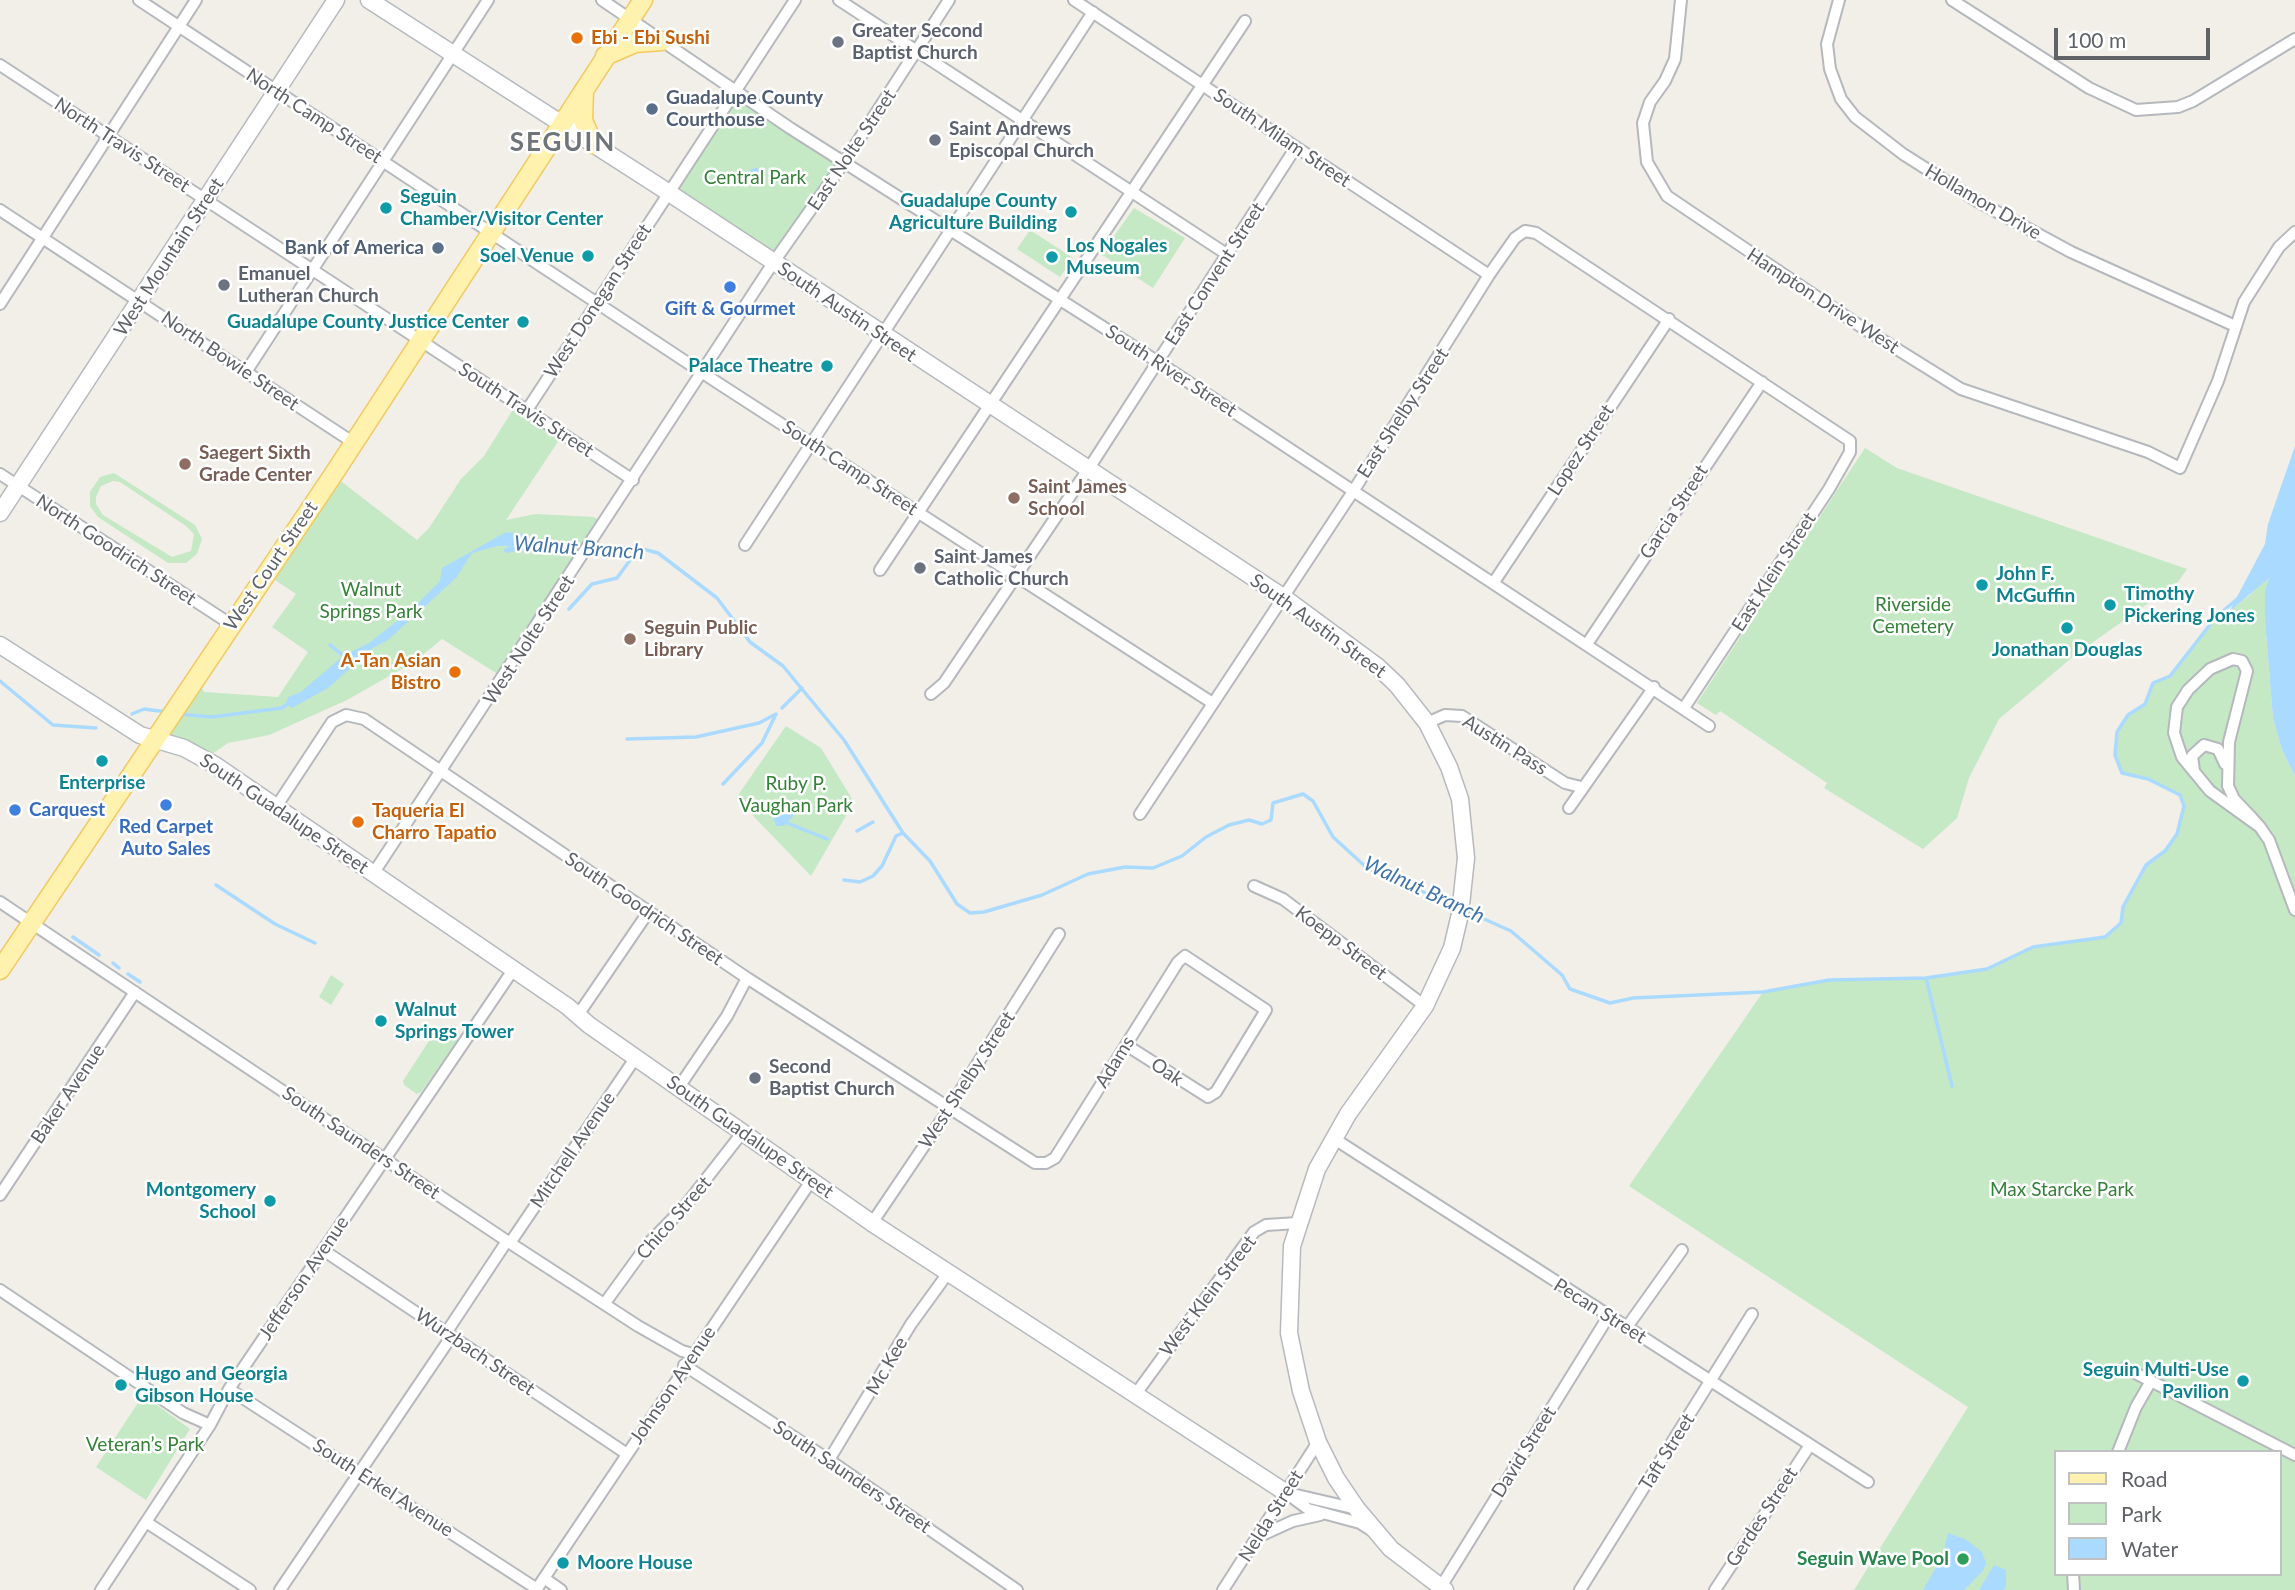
<!DOCTYPE html>
<meta charset="utf-8">
<style>
body{margin:0}
#map{position:relative;width:2295px;height:1590px;overflow:hidden;background:#f1efe8;font-family:Lato,sans-serif}
canvas{display:block}
.legend{position:absolute;left:2054px;top:1450px;width:228px;height:126px;box-sizing:border-box;background:#fff;border:2px solid #bfc1c3;margin:0;padding:9px 12px;list-style:none;font-size:21px;color:#5f6368}
.legend li{display:flex;align-items:center;gap:14px;height:35px}
.legend b{width:35px;border:2px solid #bfc1c3}
.scale{position:absolute;left:2054px;top:28px;width:156px;height:32px;box-sizing:border-box;border:4px solid #5f6368;border-top:0;padding-left:9px;font-size:21px;line-height:24px;white-space:nowrap;color:#5f6368;-webkit-text-stroke:5px #fff;paint-order:stroke}
</style>
<div id="map">
<canvas width="2295" height="1590"></canvas>
<ul class="legend">
<li><b style="height:9px;background:#fff2af"></b>Road</li>
<li><b style="height:19px;background:#c5e8c5"></b>Park</li>
<li><b style="height:19px;background:#aadaff"></b>Water</li>
</ul>
<div class="scale">100 m</div>
</div>
<script>
const c = document.querySelector('canvas').getContext('2d');
c.lineJoin = 'round';
function fillPath(path, color) { c.fillStyle = color; c.fill(path, 'evenodd'); }
const toPath = rows => new Path2D(rows.map(r => 'M' + r).join(''));
function strokePath(path, color, width, dash) { c.strokeStyle = color; c.lineWidth = width; c.lineCap = dash ? 'butt' : 'round'; c.setLineDash(dash || []); c.stroke(path); }
function label(font, color, halo, rows, align = 'center') {
  c.font = font + ' Lato,sans-serif'; c.lineWidth = 5; c.setLineDash([]); c.textBaseline = 'middle'; c.strokeStyle = halo; c.fillStyle = color; for (const [text, x, y, turn = 0] of rows) {
    c.save(); c.translate(x, y); c.rotate((+turn || 0) * Math.PI / 180); c.textAlign = isNaN(turn) ? turn : align; if (halo) c.strokeText(text, 0, 0); c.fillText(text, 0, 0); c.restore();
  }
}
const green = toPath([
 [735,91,845,161,773,263,668,192],
 [1134,208,1185,238,1153,288,1101,254],
 [1030,230,1073,258,1060,277,1017,249],
 [517,403,563,434,506,520,536,514,594,517,604,524,504,678,442,639,414,662,347,700,269,735,228,743,205,759,155,741,197,678,204,692,278,697,308,652,272,627,296,594,266,574,333,475,417,540,429,528,461,479,484,456],
 [1865,448,1897,468,2187,569,2178,582,2075,655,1999,719,1969,778,1957,818,1923,849,1824,788,1827,783,1720,711,1716,715,1697,703],
 [114,473,195,525,202,539,197,554,186,563,168,563,98,517,90,506,90,492,100,477],
 [113,481,120,482,186,526,194,534,191,551,172,557,103,515,96,504,96,497,101,486],
 [2266,578,2270,581,2265,621,2273,718,2282,750,2295,776,2295,1590,1854,1590,1968,1407,1629,1186,1763,992,1829,980,1926,978,1986,969,2033,947,2105,937,2121,923,2123,907,2146,865,2165,851,2177,834,2184,806,2180,794,2148,779,2122,773,2115,755,2117,732,2128,715,2145,704,2153,683,2170,676,2203,632,2250,595],
 [2055,1452,2279,1452,2279,1574,2055,1574],
 [786,726,821,748,854,802,811,876,736,798],
 [331,975,344,984,331,1005,319,997],
 [444,1025,457,1034,458,1039,421,1092,417,1094,404,1085,403,1081,438,1027],
 [143,1395,190,1429,146,1500,96,1467]
]);
const water = toPath([
 '747 177a9 9 0 1 1 18 0a9 9 0 1 1-18 0Z',
 [2295,446,2295,776,2282,750,2273,718,2265,621,2265,592,2269,578,2229,612,2265,544,2268,524],
 [506,532,523,534,529,549,506,553,503,550,510,546,497,546,472,553,456,578,388,640,373,648,328,688,292,708,286,704,288,697,301,692,343,656,369,643,410,611,440,581,442,568],
 [787,807,794,809,793,816,784,826,776,826,773,817,780,808],
 [1948,1533,1965,1539,1982,1552,1986,1563,1983,1571,1964,1590,1923,1590,1943,1555],
 [1994,1565,2006,1570,2006,1587,2003,1590,1979,1590]
]);
const stream = toPath([
 [525,540,583,547],
 [591,547,639,548,658,553,717,598,750,642,783,666,844,740,903,833,930,861,957,904,970,913,984,912,1042,895,1088,874,1125,867,1153,868,1182,856,1206,837,1229,825,1249,820,1262,824,1271,820,1273,803,1303,794,1313,801,1333,837,1367,868,1456,906],
 [569,609,592,584,617,578,638,549],
 [330,645,345,657],
 [0,681,53,725,96,728],
 [782,708,802,688],
 [132,714,144,709,167,712],
 [178,714,212,717,282,708,290,702],
 [627,739,696,737,759,723,776,714],
 [723,784,762,743,776,714],
 [787,823,827,839],
 [857,831,873,822],
 [844,880,860,882,873,876,882,866,896,836,903,833],
 [216,885,275,924,315,943],
 [1466,911,1511,931,1562,975,1570,989,1610,1003,1633,998,1763,992,1829,980,1926,978,1987,969,2033,947,2105,937,2121,923,2123,907,2146,865,2165,851,2177,834,2184,806,2180,795,2148,779,2122,773,2115,755,2117,732,2128,715,2145,704,2153,683,2170,676,2216,617,2242,595],
 [73,937,99,955],
 [113,963,119,968],
 [128,974,140,982],
 [1926,978,1952,1086]
]);
const street = toPath([
 [139,0,718,383,1211,702],
 [602,0,790,128,1158,362,1709,726],
 [839,0,1228,255],
 [1074,0,1489,275],
 [1681,0,1675,59,1665,81,1650,102,1643,123,1647,162,1667,196,1863,328,1961,389,2148,452,2180,468,2218,381,2244,302,2279,247,2295,232],
 [1839,0,1827,44,1830,69,1841,99,1855,117,1903,154,1977,201,2071,252,2233,325],
 [1952,0,2089,88,2136,110,2178,107,2193,101,2295,39],
 [0,65,633,480],
 [0,210,354,443],
 [0,304,196,0],
 [246,372,488,0],
 [527,410,795,0],
 [0,474,232,625],
 [745,545,1093,12],
 [880,570,1245,21],
 [1494,582,1669,319],
 [1587,644,1762,382],
 [931,694,944,683,1095,459,1296,147],
 [1427,723,1445,715,1462,716,1565,783,1581,787],
 [2194,771,2192,756,2204,745,2218,749,2225,764],
 [276,807,332,722,346,715,364,719,747,978,1035,1163,1046,1163,1055,1158,1126,1045,1178,962,1185,956,1266,1010,1216,1092,1208,1097,1126,1045],
 [1569,808,1654,687],
 [1140,814,1354,490,1489,275,1515,238,1525,231,1536,233,1850,441,1850,452,1829,489,1684,708],
 [2260,827,2210,791,2182,757,2174,733,2177,707,2188,690,2210,669,2233,659,2242,661,2247,671,2229,742,2228,786,2234,799,2252,818,2260,827,2264,833,2269,840,2295,910],
 [373,874,773,263,845,161,949,0],
 [1254,886,1283,899,1425,1006],
 [0,902,510,1243,638,1326,682,1351,693,1354],
 [578,1015,649,911],
 [679,1087,727,1016,747,978],
 [1333,1138,1868,1482],
 [0,1195,135,992],
 [872,1223,949,1109,1059,934],
 [510,1243,636,1057],
 [323,1250,627,1454],
 [0,1290,183,1413,210,1425],
 [605,1303,647,1245,685,1206,742,1133],
 [1627,1327,1682,1250],
 [446,1333,507,1241],
 [684,1365,829,1460,1017,1590],
 [2125,1368,2151,1381],
 [229,1389,537,1589],
 [1135,1395,1254,1232,1266,1225,1297,1223],
 [2118,1452,2136,1407,2151,1381,2295,1455],
 [829,1460,911,1324,948,1273],
 [1285,1492,1308,1509,1360,1523,1371,1530],
 [1288,1493,1357,1509],
 [146,1522,250,1590],
 [1260,1536,1293,1521,1320,1515],
 [2073,1574,2074,1590],
 [544,1578,561,1590],
 [101,1590,210,1425,229,1389,513,970],
 [280,1590,451,1337],
 [536,1590,811,1181],
 [1223,1590,1318,1442],
 [1439,1590,1608,1317],
 [1580,1590,1752,1314],
 [1715,1590,1810,1445]
]);
const secondary = toPath([
 [369,0,657,185,1283,597,1378,667,1397,685,1427,723,1449,767,1460,799,1466,858,1460,914,1452,948,1425,1006,1348,1114,1317,1169,1292,1246,1289,1333,1301,1391,1318,1442,1336,1478,1357,1509,1391,1549,1445,1590],
 [0,513,336,0],
 [0,645,140,735,184,748,215,765,567,1006,589,1025,872,1223,1285,1492]
]);
const primary = toPath([
 [605,56,635,43,662,41],
 [584,90,583,120,593,144],
 [0,970,333,475,643,0]
]);
const markers = [
 [577,38,7,"#e8710a"],
 [838,42,7,"#6b7280"],
 [652,109,7,"#5c6f8a"],
 [935,140,7,"#6b7280"],
 [386,208,7,"#0f9aa8"],
 [1071,212,7,"#0f9aa8"],
 [438,248,7,"#5c6f8a"],
 [588,256,7,"#0f9aa8"],
 [1052,257,7,"#0f9aa8"],
 [224,285,7,"#6b7280"],
 [730,287,7,"#3f7fe0"],
 [523,322,7,"#0f9aa8"],
 [827,366,7,"#0f9aa8"],
 [185,464,7,"#8d6e63"],
 [1014,498,7,"#8d6e63"],
 [920,568,7,"#6b7280"],
 [1982,585,7,"#0f9aa8"],
 [2110,605,7,"#0f9aa8"],
 [2067,628,7,"#0f9aa8"],
 [630,639,7,"#8d6e63"],
 [455,672,7,"#e8710a"],
 [102,761,7,"#0f9aa8"],
 [166,805,7,"#3f7fe0"],
 [15,810,7,"#3f7fe0"],
 [358,822,7,"#e8710a"],
 [381,1021,7,"#0f9aa8"],
 [755,1078,7,"#6b7280"],
 [270,1201,7,"#0f9aa8"],
 [2243,1381,7,"#0f9aa8"],
 [121,1385,7,"#0f9aa8"],
 [1963,1559,7,"#2e9e5b"],
 [563,1563,7,"#0f9aa8"]
];
const worshipNames = [
 ["Greater Second",852,31],
 ["Baptist Church",852,53],
 ["Saint Andrews",949,129],
 ["Episcopal Church",949,151],
 ["Emanuel",238,274],
 ["Lutheran Church",238,296],
 ["Saint James",934,557],
 ["Catholic Church",934,579],
 ["Second",769,1067],
 ["Baptist Church",769,1089]
];
const foodNames = [
 ["Ebi - Ebi Sushi",591,38],
 ["A-Tan Asian",441,661,"right"],
 ["Bistro",441,683,"right"],
 ["Taqueria El",372,811],
 ["Charro Tapatio",372,833]
];
const serviceNames = [
 ["Guadalupe County",666,98],
 ["Courthouse",666,120],
 ["Bank of America",424,248,"right"]
];
const streetNames = [
 ["North Camp Street",314,116,33],
 ["South Milam Street",1282,138,34],
 ["North Travis Street",122,145,33],
 ["East Nolte Street",852,150,-56],
 ["Hollamon Drive",1983,202,30],
 ["West Mountain Street",169,257,-57],
 ["East Convent Street",1215,274,-57],
 ["West Donegan Street",598,301,-57],
 ["Hampton Drive West",1823,301,33],
 ["South Austin Street",847,312,34],
 ["North Bowie Street",230,361,34],
 ["South River Street",1171,371,33],
 ["South Travis Street",526,410,33],
 ["East Shelby Street",1403,413,-57],
 ["Lopez Street",1581,450,-57],
 ["South Camp Street",850,468,33],
 ["Garcia Street",1674,512,-57],
 ["North Goodrich Street",116,550,33],
 ["West Court Street",271,566,-56],
 ["East Klein Street",1774,572,-57],
 ["South Austin Street",1318,626,36],
 ["West Nolte Street",529,640,-57],
 ["Austin Pass",1505,745,32],
 ["South Guadalupe Street",284,814,34],
 ["South Goodrich Street",644,909,34],
 ["Koepp Street",1341,943,37],
 ["Adams",1115,1062,-58],
 ["Oak",1167,1072,34],
 ["West Shelby Street",967,1080,-57],
 ["Baker Avenue",68,1094,-56],
 ["South Guadalupe Street",750,1137,35],
 ["South Saunders Street",361,1143,34],
 ["Mitchell Avenue",573,1150,-56],
 ["Chico Street",674,1218,-49],
 ["Jefferson Avenue",304,1278,-56],
 ["West Klein Street",1208,1296,-53],
 ["Pecan Street",1600,1311,32],
 ["Wurzbach Street",475,1352,34],
 ["Mc Kee",887,1366,-60],
 ["Johnson Avenue",673,1385,-56],
 ["David Street",1524,1452,-58],
 ["Taft Street",1667,1452,-58],
 ["South Saunders Street",852,1477,34],
 ["South Erkel Avenue",383,1488,33],
 ["Nelda Street",1271,1516,-58],
 ["Gerdes Street",1762,1517,-57]
];
const parkNames = [
 ["Central Park",755,178],
 ["Walnut",371,590],
 ["Springs Park",371,612],
 ["Riverside",1913,605],
 ["Cemetery",1913,627],
 ["Ruby P.",796,784],
 ["Vaughan Park",796,806],
 ["Max Starcke Park",2062,1190],
 ["Veteran’s Park",145,1445]
];
const cultureNames = [
 ["Seguin",400,197],
 ["Chamber/Visitor Center",400,219],
 ["Guadalupe County",1057,201,"right"],
 ["Agriculture Building",1057,223,"right"],
 ["Los Nogales",1066,246],
 ["Museum",1066,268],
 ["Soel Venue",574,256,"right"],
 ["Guadalupe County Justice Center",509,322,"right"],
 ["Palace Theatre",813,366,"right"],
 ["John F.",1996,574],
 ["McGuffin",1996,596],
 ["Timothy",2124,594],
 ["Pickering Jones",2124,616],
 ["Jonathan Douglas",2067,650,"center"],
 ["Enterprise",102,783,"center"],
 ["Walnut",395,1010],
 ["Springs Tower",395,1032],
 ["Montgomery",256,1190,"right"],
 ["School",256,1212,"right"],
 ["Seguin Multi-Use",2229,1370,"right"],
 ["Pavilion",2229,1392,"right"],
 ["Hugo and Georgia",135,1374],
 ["Gibson House",135,1396],
 ["Moore House",577,1563]
];
const shopNames = [
 ["Gift & Gourmet",730,309],
 ["Carquest",29,810,"left"],
 ["Red Carpet",166,827],
 ["Auto Sales",166,849]
];
const educationNames = [
 ["Saegert Sixth",199,453],
 ["Grade Center",199,475],
 ["Saint James",1028,487],
 ["School",1028,509],
 ["Seguin Public",644,628],
 ["Library",644,650]
];
const leisureNames = [
 ["Seguin Wave Pool",1949,1559]
];
const waterNames = [
 ["Walnut Branch",579,548,4],
 ["Walnut Branch",1424,890,25]
];
const districtNames = [
 ["SEGUIN",563,143]
];
fillPath(green, '#c5e8c5');
fillPath(water, '#aadaff');
strokePath(stream, '#aadaff', 3.5);
strokePath(street, '#b5b8bc', 14);
strokePath(secondary, '#b6babf', 19);
strokePath(primary, '#f2c960', 21);
strokePath(street, '#fff', 10);
strokePath(secondary, '#fff', 16);
strokePath(primary, '#fff2af', 18);
for (const [x, y, r, color] of markers) { const dot = new Path2D(); dot.arc(x, y, r, 0, 2 * Math.PI); c.fillStyle = color; c.fill(dot); strokePath(dot, '#fff', 2.5); }
label('bold 19px', '#5b616d', '#fff', worshipNames, 'left');
label('bold 19px', '#c56008', '#fff', foodNames, 'left');
label('bold 19px', '#4e5e75', '#fff', serviceNames, 'left');
label('19px', '#5f6368', '#fff', streetNames);
label('19px', '#348238', '#fff', parkNames);
label('bold 19px', '#0d838f', '#fff', cultureNames, 'left');
label('bold 19px', '#366cbe', '#fff', shopNames);
label('bold 19px', '#785e54', '#fff', educationNames, 'left');
label('bold 19px', '#27864d', '#fff', leisureNames, 'right');
label('italic 21px', '#4174aa', '#fff', waterNames);
c.letterSpacing = '2px';
label('bold 26px', '#70757a', '#fff', districtNames);
c.letterSpacing = '0px';
</script>
